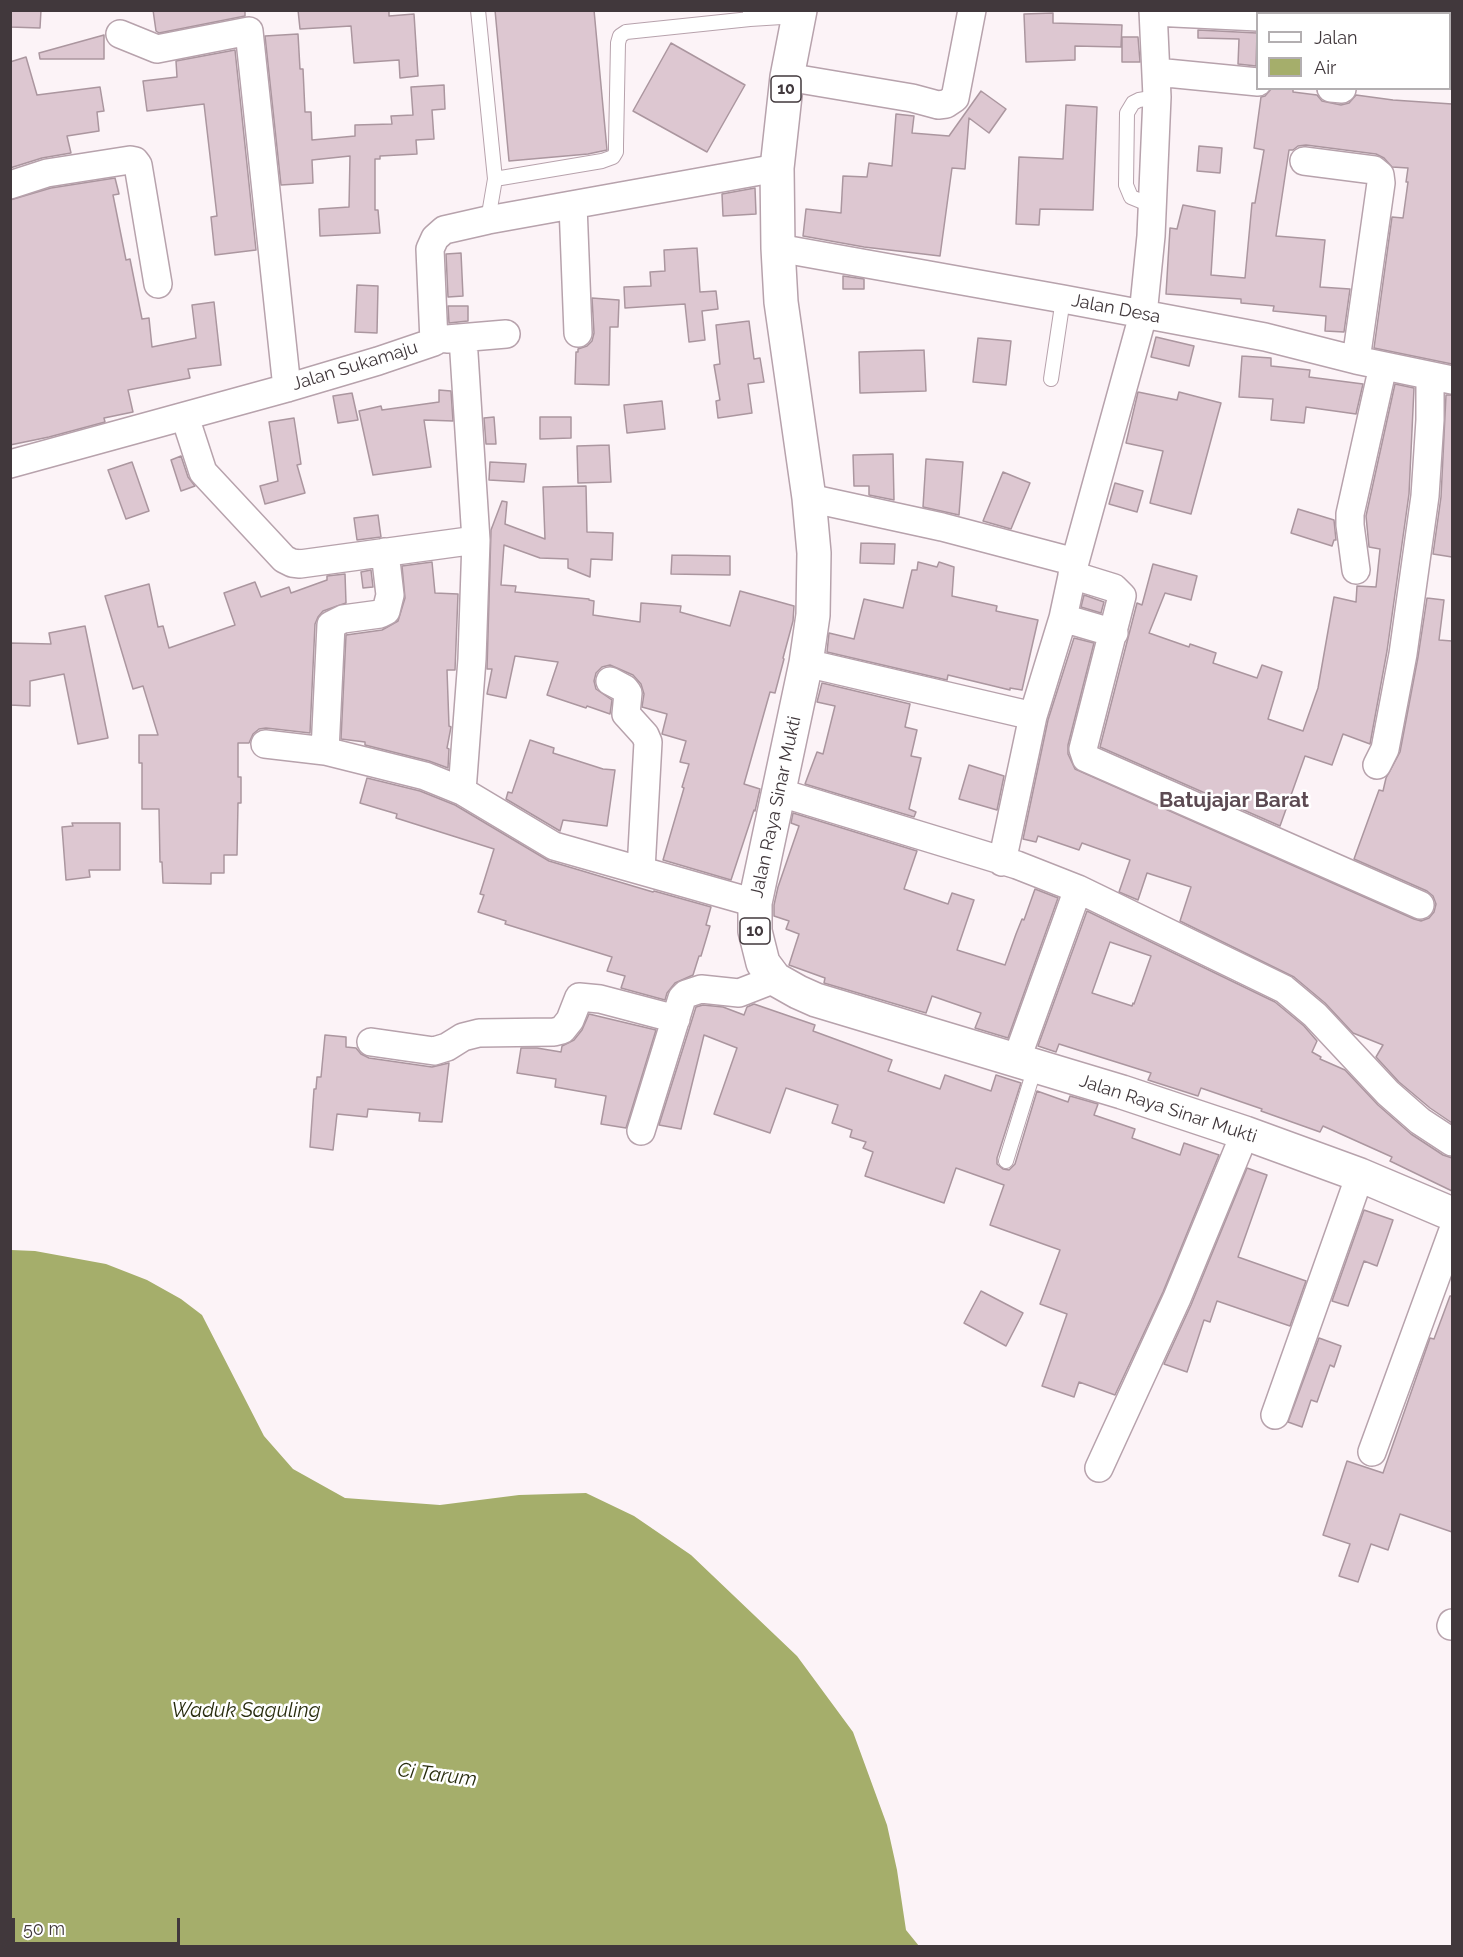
<!DOCTYPE html>
<style>
body{margin:0}
#map{position:relative;width:1463px;height:1957px;overflow:hidden;background:#fcf3f7;font-family:Raleway,sans-serif}
canvas{display:block}
.frame{position:absolute;inset:0;border:12px solid #41383c;pointer-events:none}
.legend{position:absolute;left:1256px;top:12px;width:195px;height:78px;box-sizing:border-box;background:#fff;border:2px solid #b3afb1;margin:0;padding:8px 10px;list-style:none;font-size:18px;color:#41383c}
.legend li{display:flex;align-items:center;gap:12px;height:30px}
.legend b{width:30px;border:2px solid #b3afb1}
.scale{position:absolute;left:12px;top:1918px;width:168px;height:27px;box-sizing:border-box;border:3px solid #41383c;border-top:0;padding-left:8px;font-size:18px;line-height:21px;white-space:nowrap;color:#41383c;-webkit-text-stroke:4px #fff;paint-order:stroke}
</style>
<div id="map">
<canvas width="1463" height="1957"></canvas>
<div class="frame"></div>
<ul class="legend">
<li><b style="height:8px;background:#fff"></b>Jalan</li>
<li><b style="height:16px;background:#a5ae6b"></b>Air</li>
</ul>
<div class="scale">50 m</div>
</div>
<script>
const c = document.querySelector('canvas').getContext('2d');
c.lineJoin = 'round';
function fillPath(path, color) { c.fillStyle = color; c.fill(path, 'evenodd'); }
const toPath = rows => new Path2D(rows.map(r => 'M' + r).join(''));
function strokePath(path, color, width, dash) { c.strokeStyle = color; c.lineWidth = width; c.lineCap = dash ? 'butt' : 'round'; c.setLineDash(dash || []); c.stroke(path); }
function label(font, color, halo, rows, align = 'center') {
  c.font = font + ' Raleway,sans-serif'; c.lineWidth = 5; c.setLineDash([]); c.textBaseline = 'middle'; c.strokeStyle = halo; c.fillStyle = color; for (const [text, x, y, turn = 0] of rows) {
    c.save(); c.translate(x, y); c.rotate((+turn || 0) * Math.PI / 180); c.textAlign = isNaN(turn) ? turn : align; if (halo) c.strokeText(text, 0, 0); c.fillText(text, 0, 0); c.restore();
  }
}
const water = toPath([
 [11,1250,35,1251,106,1264,147,1280,181,1299,202,1315,264,1436,293,1469,345,1498,440,1505,519,1495,586,1493,634,1516,691,1555,797,1656,853,1732,887,1825,897,1870,906,1930,919,1946,11,1946]
]);
const building = toPath([
 [10,10,41,10,40,28,10,27,10,10],
 [153,10,245,10,245,16,159,33,156,31,153,10],
 [298,10,389,10,389,16,414,14,418,76,400,78,399,60,354,63,351,26,300,29,298,10],
 [495,10,594,10,607,150,588,154,509,161,495,10],
 [1053,13,1053,23,1122,25,1121,47,1075,46,1075,60,1026,62,1024,14,1053,13],
 [1198,30,1257,33,1256,66,1238,64,1239,39,1198,38,1198,30],
 [298,34,300,69,303,69,305,112,311,112,312,140,355,136,355,125,392,124,391,116,413,115,411,87,444,85,445,109,432,110,434,139,416,140,417,154,380,156,380,159,375,159,375,210,378,210,380,233,320,236,319,209,349,207,350,156,312,160,313,183,281,185,265,36,298,34],
 [104,35,104,59,40,59,39,53,104,35],
 [1122,37,1138,37,1140,62,1122,62,1122,37],
 [671,43,745,85,707,152,633,111,671,43],
 [235,50,256,250,215,255,211,217,217,216,204,104,147,111,143,81,177,77,176,61,235,50],
 [26,57,37,95,100,87,104,111,97,112,99,131,67,136,71,153,42,158,10,168,10,62,26,57],
 [1272,88,1293,88,1293,92,1317,95,1322,101,1341,105,1349,103,1356,95,1393,100,1452,104,1452,364,1374,348,1392,217,1403,218,1408,182,1406,182,1408,168,1392,167,1384,158,1376,154,1306,145,1298,146,1293,150,1289,150,1276,236,1325,240,1320,287,1350,289,1344,332,1325,331,1326,316,1273,311,1274,306,1241,303,1241,299,1166,294,1170,228,1177,229,1183,205,1215,211,1211,275,1245,278,1252,203,1255,203,1264,150,1254,148,1261,97,1265,96,1272,88],
 [981,91,1006,109,989,133,969,118,965,169,952,168,940,256,864,247,803,236,806,209,841,213,843,176,867,177,869,163,892,166,896,114,914,116,912,133,949,136,981,91],
 [1066,105,1097,107,1093,210,1040,209,1039,225,1016,224,1019,157,1063,159,1066,105],
 [1199,146,1222,148,1220,173,1197,171,1199,146],
 [115,178,119,194,113,195,126,260,130,259,142,319,149,318,152,347,196,338,192,305,214,302,221,365,188,369,190,378,128,390,133,412,104,418,105,422,49,437,10,445,10,200,51,188,115,178],
 [755,188,756,214,723,216,722,194,755,188],
 [697,248,700,292,716,291,718,309,702,311,705,340,689,342,685,304,625,308,624,287,651,286,650,272,665,271,664,250,697,248],
 [461,253,463,296,448,297,446,254,461,253],
 [843,276,864,279,864,289,843,289,843,276],
 [357,285,378,286,377,333,355,332,357,285],
 [592,298,619,300,618,327,610,327,609,385,575,384,576,352,578,352,578,349,587,346,592,341,594,333,592,298],
 [448,306,468,306,468,321,449,323,448,306],
 [749,321,754,359,760,358,764,382,748,384,752,413,718,418,716,401,720,400,714,365,720,364,716,325,749,321],
 [1156,337,1194,346,1189,366,1151,357,1156,337],
 [978,338,1011,341,1006,385,973,382,978,338],
 [924,350,926,391,860,393,859,352,924,350],
 [1242,356,1271,358,1271,366,1310,370,1309,377,1363,384,1356,414,1306,407,1304,423,1271,420,1273,399,1239,397,1242,356],
 [1395,384,1414,388,1409,494,1387,651,1370,744,1343,734,1332,765,1305,756,1280,826,1100,747,1137,603,1142,605,1153,564,1197,576,1191,600,1165,593,1149,633,1189,647,1190,644,1216,653,1213,663,1257,678,1262,665,1282,672,1268,719,1303,731,1318,688,1334,597,1356,602,1357,586,1376,587,1380,549,1369,547,1366,516,1395,384],
 [439,390,451,391,453,421,424,420,431,467,373,475,359,411,381,406,382,410,439,402,439,390],
 [1138,392,1177,400,1179,392,1221,403,1191,514,1150,503,1163,451,1126,443,1138,392],
 [352,393,358,420,338,423,333,396,352,393],
 [1446,395,1452,395,1452,557,1433,554,1441,497,1446,395],
 [662,401,665,429,627,433,624,405,662,401],
 [494,417,496,444,486,444,484,418,494,417],
 [540,417,571,417,571,438,540,439,540,417],
 [294,418,301,464,297,465,305,493,265,504,260,486,278,481,269,422,294,418],
 [609,445,611,482,578,483,577,446,609,445],
 [893,454,894,500,869,495,869,486,854,486,853,455,893,454],
 [181,456,188,477,195,486,181,491,171,460,181,456],
 [926,459,963,462,959,515,923,507,926,459],
 [132,462,149,511,126,519,108,470,132,462],
 [490,462,526,464,524,482,489,480,490,462],
 [1003,472,1030,483,1011,529,983,521,1003,472],
 [1115,483,1143,491,1137,512,1109,504,1115,483],
 [586,486,587,532,613,533,612,560,591,559,590,577,568,568,568,559,540,558,504,545,501,585,516,586,515,592,589,599,589,600,594,601,593,615,640,622,641,603,681,606,680,612,730,626,740,591,794,606,793,621,783,658,784,659,775,693,770,692,744,784,760,789,755,811,754,810,731,880,663,860,684,788,682,787,689,764,680,762,686,741,662,734,667,714,642,707,644,694,641,684,633,675,610,665,602,667,596,673,594,681,596,689,612,700,610,714,587,706,586,708,547,695,558,662,515,656,506,698,487,694,492,669,487,669,491,530,502,501,507,502,505,524,545,539,543,487,586,486],
 [1298,509,1334,520,1336,540,1334,540,1332,546,1291,533,1298,509],
 [378,515,381,537,357,540,354,518,378,515],
 [861,543,895,544,894,564,860,563,861,543],
 [672,555,730,556,730,575,671,574,672,555],
 [432,562,435,593,458,594,455,670,447,670,449,726,451,727,447,748,449,749,448,768,429,761,365,745,365,742,341,739,346,635,382,630,398,621,405,598,402,566,432,562],
 [918,562,937,567,939,562,954,567,952,596,997,606,996,611,1038,620,1022,690,1010,688,1010,690,948,675,947,680,827,652,829,633,854,639,864,599,903,608,912,570,917,570,918,562],
 [371,570,373,587,363,588,361,572,371,570],
 [345,574,346,603,323,611,318,617,315,624,310,733,266,728,259,729,253,734,249,743,238,743,238,777,241,777,241,803,238,803,237,855,224,855,224,873,211,873,211,884,163,883,162,862,160,862,159,809,142,809,142,763,139,763,139,735,158,735,143,686,133,689,105,596,149,584,158,627,163,626,169,648,235,625,224,593,255,582,261,597,289,587,291,593,327,580,327,576,345,574],
 [1084,595,1104,602,1101,613,1081,607,1084,595],
 [1427,598,1444,600,1439,640,1452,641,1452,1123,1430,1108,1399,1082,1376,1057,1383,1045,1353,1033,1325,1003,1294,977,1180,921,1191,887,1147,873,1138,900,1119,892,1130,860,1082,843,1079,850,1038,836,1036,842,1023,839,1048,720,1074,638,1094,643,1068,745,1068,754,1075,769,1414,919,1421,921,1429,918,1434,912,1436,904,1433,896,1427,891,1354,859,1379,790,1383,791,1386,778,1400,752,1418,657,1427,598],
 [85,626,108,738,78,744,64,674,30,681,30,706,10,705,10,643,51,644,49,633,85,626],
 [822,683,910,704,905,727,917,730,911,756,921,758,909,809,916,812,914,817,805,784,817,752,823,754,835,706,817,702,822,683],
 [530,740,554,748,553,753,603,769,615,770,607,826,563,820,560,831,506,799,508,792,512,793,530,740],
 [969,765,1004,776,997,810,959,799,969,765],
 [367,778,420,791,455,805,549,861,653,892,654,891,711,907,706,925,710,926,701,956,699,956,693,975,675,983,667,993,665,1000,621,988,625,976,607,971,612,957,505,924,506,921,478,912,484,895,480,894,494,849,396,818,397,814,360,803,367,778],
 [793,813,917,851,904,889,948,904,952,893,974,900,957,950,1005,965,1016,934,1022,919,1024,920,1035,889,1058,898,1008,1038,975,1028,981,1013,932,996,926,1013,824,983,825,978,789,965,799,934,786,929,789,921,774,916,774,905,778,887,799,826,791,823,793,813],
 [72,823,120,823,120,870,89,870,90,877,66,880,62,827,73,826,72,823],
 [1087,911,1275,1002,1304,1026,1317,1041,1312,1052,1321,1057,1320,1059,1345,1070,1378,1105,1411,1134,1443,1155,1452,1158,1452,1191,1390,1161,1392,1157,1323,1126,1320,1132,1261,1111,1262,1109,1201,1088,1198,1096,1148,1080,1151,1073,1059,1044,1056,1052,1038,1046,1087,911],
 [1110,942,1151,956,1134,1004,1133,1003,1132,1006,1092,993,1110,942],
 [754,1004,815,1025,813,1031,892,1060,888,1071,940,1089,945,1075,991,1091,996,1075,1021,1083,997,1158,997,1164,1003,1169,1009,1170,1015,1164,1037,1091,1068,1102,1070,1096,1098,1104,1094,1115,1135,1129,1132,1138,1180,1155,1184,1143,1219,1155,1163,1292,1115,1395,1079,1382,1074,1397,1042,1386,1067,1314,1040,1304,1060,1250,990,1225,1004,1185,956,1168,944,1203,865,1176,873,1152,863,1148,866,1142,850,1137,852,1130,832,1123,838,1105,786,1088,770,1133,714,1114,737,1048,704,1035,681,1129,659,1125,696,1007,703,1005,723,1007,744,1015,747,1007,754,1004],
 [589,1014,656,1030,626,1128,601,1124,606,1096,555,1087,556,1079,517,1073,521,1048,537,1048,561,1052,562,1046,574,1040,582,1030,589,1014],
 [325,1035,346,1037,346,1047,356,1048,361,1054,369,1058,432,1067,449,1063,442,1122,419,1121,420,1113,368,1109,367,1117,337,1114,333,1150,310,1147,314,1089,316,1089,317,1077,321,1077,325,1035],
 [1247,1168,1267,1175,1238,1257,1306,1281,1290,1326,1217,1301,1210,1322,1204,1320,1187,1372,1164,1364,1191,1305,1247,1168],
 [1364,1210,1393,1220,1377,1266,1364,1261,1348,1306,1332,1301,1364,1210],
 [981,1291,1023,1313,1006,1346,964,1323,981,1291],
 [1450,1296,1452,1296,1452,1532,1400,1514,1388,1550,1371,1544,1358,1582,1339,1576,1350,1544,1323,1535,1347,1461,1383,1473,1430,1338,1434,1339,1450,1296],
 [1319,1338,1341,1346,1334,1367,1330,1365,1317,1402,1311,1400,1302,1427,1288,1422,1319,1338]
]);
const service = toPath([
 [478,10,495,179,488,220],
 [750,19,798,16],
 [495,179,602,161,613,157,616,152,616,145,618,43,620,36,626,32,750,19,750,10],
 [1153,206,1131,197,1126,185,1127,113,1133,103,1139,100,1157,97],
 [1051,379,1063,299],
 [1006,1161,1035,1067]
]);
const minor = toPath([
 [1153,12,1258,17],
 [120,34,157,49,249,31,287,388],
 [1156,72,1258,82],
 [787,77,912,98,938,105,946,104,955,98,972,10],
 [1331,88,1342,89],
 [1304,161,1374,170,1380,175,1381,183,1356,360],
 [10,185,47,173,130,160,135,161,138,165,158,284],
 [573,205,578,333],
 [778,248,1063,299,1265,337,1356,360,1452,380],
 [447,339,506,334],
 [185,417,203,472,284,559,292,563,300,564,476,540],
 [10,464,287,388,378,361,434,342,430,249,435,238,444,230,488,220,777,168],
 [809,498,942,527,1075,562],
 [1356,570,1350,525,1350,514,1383,366],
 [1072,575,1114,588,1122,596,1083,749,1086,758,1420,905],
 [1063,618,1114,633],
 [806,663,1033,716],
 [610,681,625,689,628,693,626,714,645,735,648,742,641,870],
 [265,744,325,751,425,776,462,791,554,846,755,903],
 [325,751,331,625,343,619,380,614,386,611,390,595,385,552],
 [1377,765,1385,749,1403,654,1425,496,1430,420,1430,376],
 [462,791,472,659,476,540,463,338],
 [778,792,1017,865,1078,889,1284,989,1315,1015,1388,1093,1420,1121,1452,1142],
 [1002,862,1033,716,1063,618,1075,562,1143,315,1151,236,1157,97,1153,10],
 [371,1042,434,1051,447,1047,463,1037,479,1033,554,1032,562,1030,570,1020,579,997,600,999,676,1019],
 [1016,1061,1078,889],
 [641,1131,682,998,686,994,701,989,739,993,775,979],
 [1275,1415,1360,1175],
 [1372,1452,1452,1233],
 [1099,1468,1177,1298,1245,1133],
 [1451,1626,1452,1623]
]);
const trunk = toPath([
 [800,10,787,77,777,168,778,248,781,302,809,498,814,553,813,615,806,663,755,903,755,931,763,963,775,979,798,992,816,1000,1122,1092,1245,1133,1360,1175,1452,1214]
]);
const shields = [
 [786,89,30],
 [755,931,30]
];
const shieldNames = [
 ["10",786,89],
 ["10",755,931]
];
const streetNames = [
 ["Jalan Desa",1116,309,11],
 ["Jalan Sukamaju",355,366,-17],
 ["Jalan Raya Sinar Mukti",776,807,-78],
 ["Jalan Raya Sinar Mukti",1168,1109,18]
];
const waterNames = [
 ["Waduk Saguling",246,1711],
 ["Ci Tarum",437,1775,7]
];
const quarterNames = [
 ["Batujajar Barat",1234,801]
];
fillPath(water, '#a5ae6b');
fillPath(building, '#ddc7d1');
strokePath(building, '#ab969f', 1.5);
strokePath(service, '#b7a2ac', 16);
strokePath(minor, '#b7a2ac', 30);
strokePath(trunk, '#b7a2ac', 36);
strokePath(service, '#fff', 14);
strokePath(minor, '#fff', 27);
strokePath(trunk, '#fff', 33);
for (const [x, y, w] of shields) { const box = new Path2D(); box.roundRect(x - w / 2, y - 13, w, 26, 4.5); c.fillStyle = '#fff'; c.fill(box); strokePath(box, '#41383c', 1.5); }
label('bold 16px', '#41383c', null, shieldNames);
label('18px', '#41383c', '#fff', streetNames);
label('italic 20px', '#282c0e', '#fff', waterNames);
label('bold 21px', '#5c4a52', '#fff', quarterNames);
</script>
